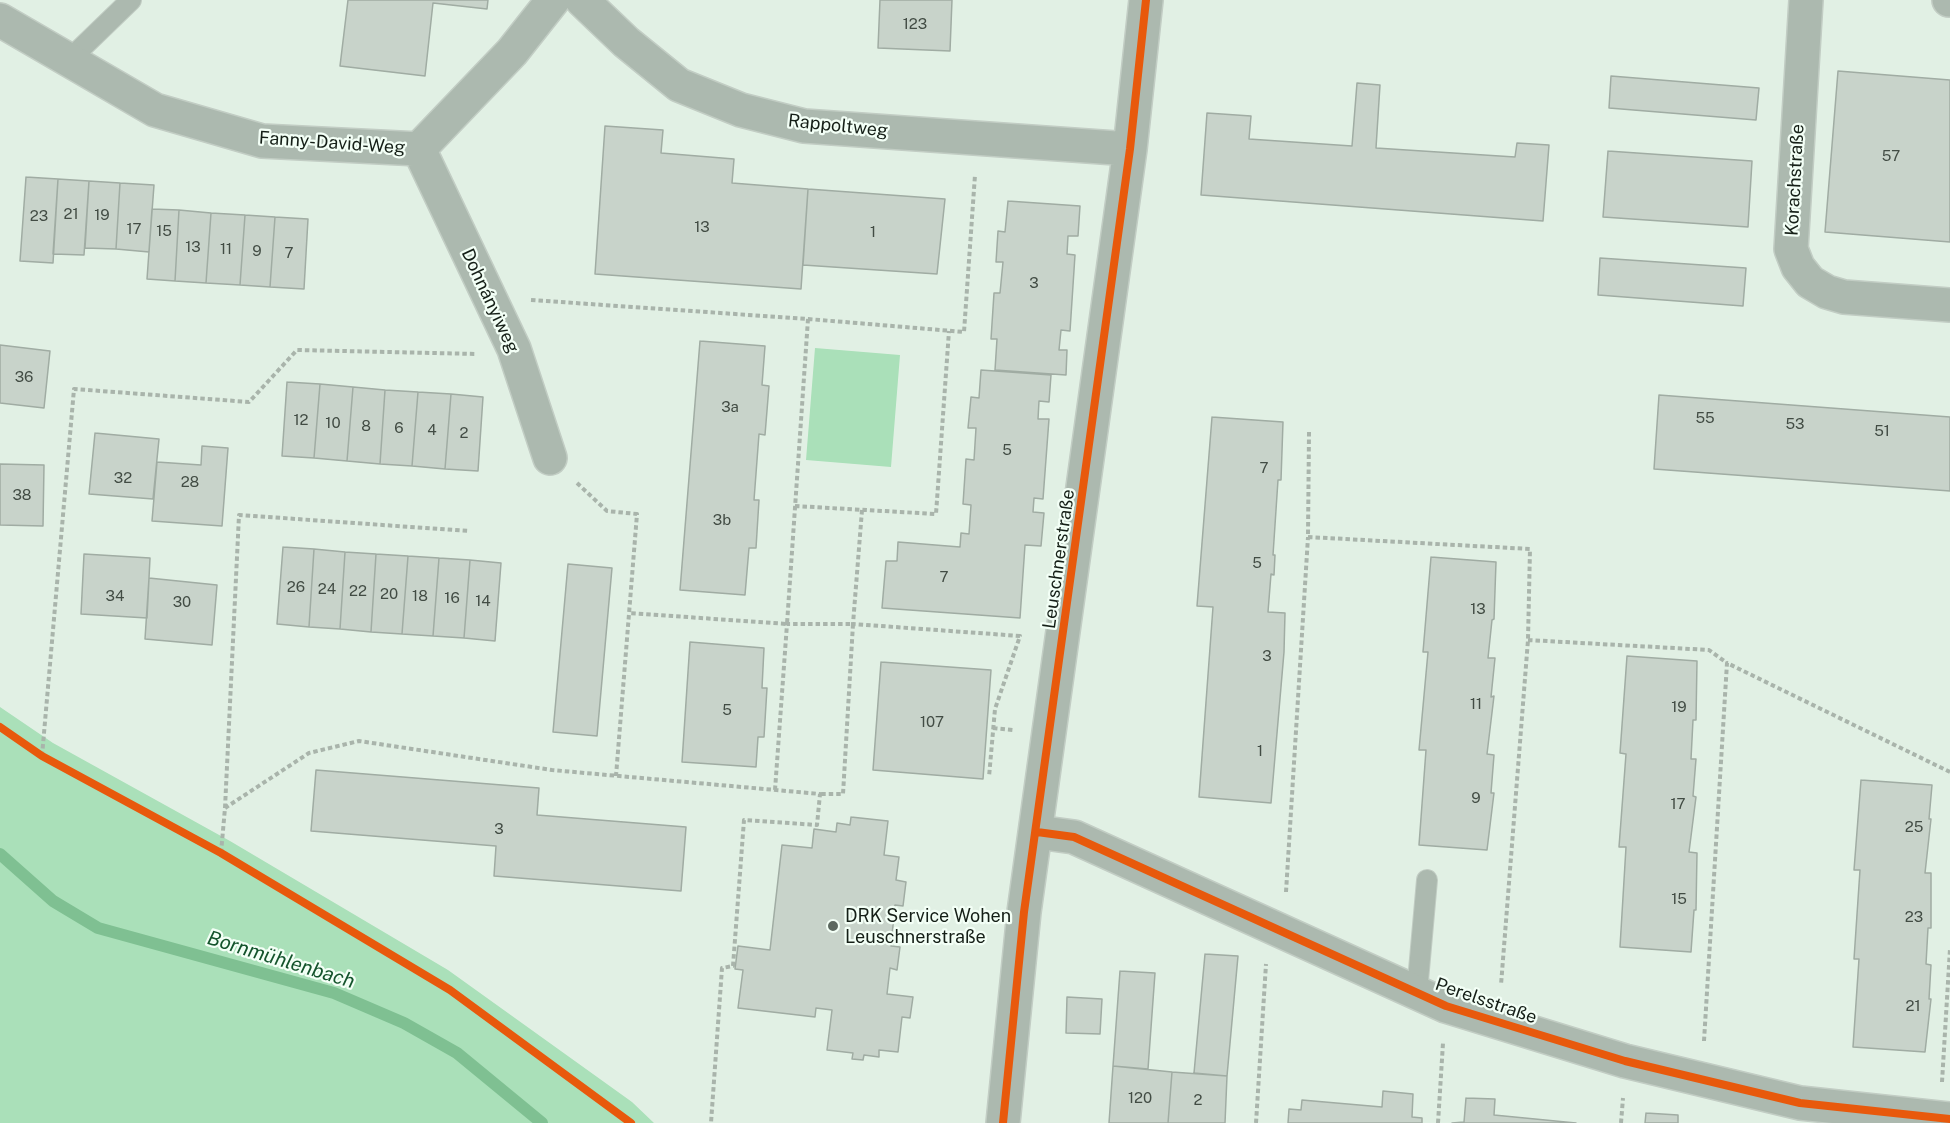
<!DOCTYPE html>
<meta charset="utf-8">
<style>
body{margin:0}
canvas{display:block;background:#e1f0e4}
</style>
<canvas width="1950" height="1123"></canvas>
<script>
const c = document.querySelector('canvas').getContext('2d');
c.lineJoin = 'round';
function fillPath(path, color) { c.fillStyle = color; c.fill(path, 'evenodd'); }
const toPath = rows => new Path2D(rows.map(r => 'M' + r).join(''));
function strokePath(path, color, width, dash) { c.strokeStyle = color; c.lineWidth = width; c.lineCap = dash ? 'butt' : 'round'; c.setLineDash(dash || []); c.stroke(path); }
function label(font, color, halo, rows, align = 'center') {
  c.font = font + ' "Public Sans",sans-serif'; c.lineWidth = 4.5; c.setLineDash([]); c.textBaseline = 'middle'; c.strokeStyle = halo; c.fillStyle = color; for (const [text, x, y, turn = 0] of rows) {
    c.save(); c.translate(x, y); c.rotate((+turn || 0) * Math.PI / 180); c.textAlign = isNaN(turn) ? turn : align; if (halo) c.strokeText(text, 0, 0); c.fillText(text, 0, 0); c.restore();
  }
}
const green = toPath([
 [815,348,900,355,891,467,806,460],
 [0,707,53,743,230,841,448,970,632,1102,654,1123,0,1123]
]);
const stream = toPath([
 [0,854,53,901,98,928,334,993,404,1023,457,1053,542,1123]
]);
const building = toPath([
 [348,0,488,0,487,9,433,3,425,76,340,66,348,0],
 [880,0,952,0,950,51,878,48,880,0],
 [1838,71,1950,80,1950,242,1825,232,1838,71],
 [1611,76,1759,88,1756,120,1609,108,1611,76],
 [1357,83,1380,85,1376,148,1515,157,1517,143,1549,145,1543,221,1201,195,1207,113,1251,116,1249,139,1352,146,1357,83],
 [605,126,663,130,661,153,734,159,732,183,808,189,801,289,595,274,605,126],
 [1608,151,1752,161,1748,227,1603,217,1608,151],
 [26,177,58,179,53,263,20,261,26,177],
 [58,179,89,181,84,255,53,254,58,179],
 [89,181,120,183,116,249,85,248,89,181],
 [120,183,154,185,149,252,116,249,120,183],
 [808,189,945,199,937,274,803,265,808,189],
 [1008,201,1080,206,1078,236,1068,236,1067,254,1075,255,1070,331,1061,330,1059,350,1067,350,1066,375,995,370,997,339,991,339,994,293,1000,293,1003,262,996,262,998,231,1005,232,1008,201],
 [152,209,179,210,175,281,147,279,152,209],
 [179,210,211,213,206,283,175,281,179,210],
 [211,213,245,215,240,285,206,283,211,213],
 [245,215,275,217,270,287,240,285,245,215],
 [275,217,308,219,304,289,270,287,275,217],
 [1600,258,1746,268,1743,306,1598,295,1600,258],
 [700,341,765,346,762,385,769,386,765,435,759,434,754,500,759,500,756,548,749,548,745,595,680,590,700,341],
 [0,345,50,351,44,408,0,403,0,345],
 [981,370,1051,375,1049,402,1039,401,1038,419,1049,419,1043,499,1034,498,1033,512,1044,513,1041,546,1025,545,1020,618,882,608,886,561,897,561,898,542,960,547,961,533,969,534,971,505,963,504,966,459,974,460,976,428,968,428,971,397,979,398,981,370],
 [287,382,320,384,314,458,282,456,287,382],
 [320,384,353,387,347,461,314,458,320,384],
 [353,387,385,390,380,464,347,461,353,387],
 [385,390,418,392,412,466,380,464,385,390],
 [418,392,451,394,445,469,412,466,418,392],
 [451,394,483,397,478,471,445,469,451,394],
 [1659,395,1950,417,1950,491,1654,469,1659,395],
 [1212,417,1283,422,1281,480,1278,480,1273,555,1275,555,1274,575,1271,574,1268,612,1285,613,1284,652,1271,803,1199,797,1213,607,1197,606,1212,417],
 [95,433,159,439,153,499,89,494,95,433],
 [202,446,228,448,222,526,152,521,157,462,201,465,202,446],
 [0,464,44,465,43,526,0,525,0,464],
 [283,547,314,549,309,627,277,624,283,547],
 [314,549,345,552,340,629,309,627,314,549],
 [345,552,376,554,371,632,340,629,345,552],
 [84,554,150,558,147,618,81,614,84,554],
 [376,554,408,556,402,634,371,632,376,554],
 [408,556,439,558,433,636,402,634,408,556],
 [1431,557,1496,562,1494,619,1492,620,1488,658,1495,658,1491,697,1494,696,1487,754,1494,755,1491,793,1494,793,1487,850,1419,845,1426,750,1419,750,1428,652,1423,652,1431,557],
 [439,558,470,560,464,638,433,636,439,558],
 [470,560,501,563,495,641,464,638,470,560],
 [568,564,612,568,597,736,553,732,568,564],
 [149,578,217,585,212,645,145,639,149,578],
 [690,642,764,648,762,688,767,688,764,737,758,737,756,767,682,762,690,642],
 [1627,656,1697,661,1696,720,1693,720,1691,759,1696,759,1693,796,1696,797,1689,852,1697,853,1696,910,1694,910,1691,952,1620,947,1626,847,1619,847,1626,754,1620,753,1627,656],
 [881,662,991,670,983,779,873,770,881,662],
 [316,770,539,788,537,815,686,827,681,891,494,876,496,846,311,831,316,770],
 [1861,780,1932,785,1929,819,1931,819,1925,873,1931,873,1931,928,1928,928,1926,964,1931,965,1929,999,1931,999,1925,1052,1853,1047,1859,959,1854,959,1860,870,1854,870,1861,780],
 [851,817,888,821,884,855,899,857,896,880,906,882,903,906,895,905,891,946,900,947,897,970,890,968,887,994,913,997,910,1018,902,1017,898,1052,879,1050,879,1057,864,1055,863,1060,852,1059,853,1053,827,1050,832,1010,816,1008,815,1017,738,1008,743,970,735,969,738,946,770,950,782,845,812,848,814,829,836,832,837,823,850,825,851,817],
 [1205,954,1238,956,1227,1076,1194,1073,1205,954],
 [1120,971,1155,973,1148,1069,1113,1066,1120,971],
 [1067,997,1102,999,1100,1034,1066,1033,1067,997],
 [1113,1066,1172,1072,1168,1123,1109,1123,1113,1066],
 [1172,1072,1227,1076,1225,1123,1168,1123,1172,1072],
 [1383,1091,1413,1094,1412,1117,1422,1118,1422,1123,1288,1123,1289,1109,1301,1110,1302,1100,1382,1107,1383,1091],
 [1466,1098,1495,1099,1494,1115,1576,1123,1452,1123,1464,1122,1466,1098],
 [1646,1113,1678,1115,1678,1123,1645,1123,1646,1113]
]);
const path = toPath([
 [531,300,808,319,787,624,629,613],
 [808,319,964,332,975,175],
 [1309,432,1308,537,1530,549,1528,640,1501,985],
 [577,483,607,511,637,514,616,776],
 [795,506,936,514,949,331],
 [862,510,853,624,1020,636,995,709,989,777],
 [1528,640,1709,650,1727,663],
 [993,728,1013,730],
 [42,756,74,389,249,402,297,350,477,354],
 [775,790,787,624,853,624,843,794,820,794],
 [225,808,239,515,469,531],
 [221,853,225,808,309,753,359,741,552,770,820,794,817,825,744,820,733,966,722,968,711,1123],
 [1286,892,1308,537],
 [1704,1041,1727,663,1950,772],
 [1942,1082,1950,949],
 [1256,1123,1266,964],
 [1438,1123,1443,1043],
 [1621,1123,1623,1098]
]);
const service = toPath([
 [69,60,131,0],
 [1417,992,1427,880]
]);
const minor = toPath([
 [582,0,626,42,679,85,741,110,804,126,1130,149],
 [1806,0,1791,249,1798,267,1810,282,1827,292,1844,297,1950,305],
 [1949,0,1950,0],
 [0,20,155,110,262,141,419,149,512,52,553,0],
 [419,149,514,349,550,458],
 [1037,832,1074,837,1446,1006,1625,1061,1800,1103,1950,1119],
 [1003,1123,1024,912,1130,149,1146,0]
]);
const cycleway = toPath([
 [0,727,42,756,221,853,450,990,631,1123],
 [1037,832,1074,837,1446,1006,1625,1061,1800,1103,1950,1119],
 [1003,1123,1024,912,1130,149,1146,0]
]);
const markers = [
 [833,926,6,"#5c685f"]
];
const numberNames = [
 ["123",915,24],
 ["57",1891,156],
 ["21",71,214],
 ["19",102,215],
 ["23",39,216],
 ["13",702,227],
 ["17",134,229],
 ["15",164,231],
 ["1",873,232],
 ["13",193,247],
 ["11",226,249],
 ["9",257,251],
 ["7",289,253],
 ["3",1034,283],
 ["36",24,377],
 ["3a",730,407],
 ["55",1705,418],
 ["12",301,420],
 ["10",333,423],
 ["53",1795,424],
 ["8",366,426],
 ["6",399,428],
 ["4",432,430],
 ["51",1882,431],
 ["2",464,433],
 ["5",1007,450],
 ["7",1264,468],
 ["32",123,478],
 ["28",190,482],
 ["38",22,495],
 ["3b",722,520],
 ["5",1257,563],
 ["7",944,577],
 ["26",296,587],
 ["24",327,589],
 ["22",358,591],
 ["20",389,594],
 ["34",115,596],
 ["18",420,596],
 ["16",452,598],
 ["14",483,601],
 ["30",182,602],
 ["13",1478,609],
 ["3",1267,656],
 ["11",1476,704],
 ["19",1679,707],
 ["5",727,710],
 ["107",932,722],
 ["1",1260,751],
 ["9",1476,798],
 ["17",1678,804],
 ["25",1914,827],
 ["3",499,829],
 ["15",1679,899],
 ["23",1914,917],
 ["21",1913,1006],
 ["120",1140,1098],
 ["2",1198,1100]
];
const streetNames = [
 ["Rappoltweg",838,126,6],
 ["Fanny-David-Weg",332,143,4],
 ["Korachstraße",1795,180,-87],
 ["Dohnányiweg",490,301,65],
 ["Leuschnerstraße",1059,559,-82],
 ["Perelsstraße",1486,1001,19]
];
const poiNames = [
 ["DRK Service Wohen",845,916],
 ["Leuschnerstraße",845,937]
];
const waterNames = [
 ["Bornmühlenbach",281,960,17]
];
fillPath(green, '#aae0b9');
strokePath(stream, '#7fc092', 12);
fillPath(building, '#c8d3ca');
strokePath(building, '#a0aca3', 1.5);
strokePath(service, '#c2cdc4', 22);
strokePath(minor, '#c2cdc4', 36);
strokePath(path, '#a9b4ab', 4, [4.5, 3]);
strokePath(service, '#acb9af', 20);
strokePath(minor, '#acb9af', 33);
strokePath(cycleway, '#e8590c', 8);
for (const [x, y, r, color] of markers) { const dot = new Path2D(); dot.arc(x, y, r, 0, 2 * Math.PI); c.fillStyle = color; c.fill(dot); strokePath(dot, '#f3fff6', 2); }
label('15px', '#424c44', null, numberNames);
label('18px', '#151f17', '#f3fff6', streetNames);
label('18px', '#151f17', '#f3fff6', poiNames, 'left');
label('italic 20px', '#14542c', '#f3fff6', waterNames);
</script>
